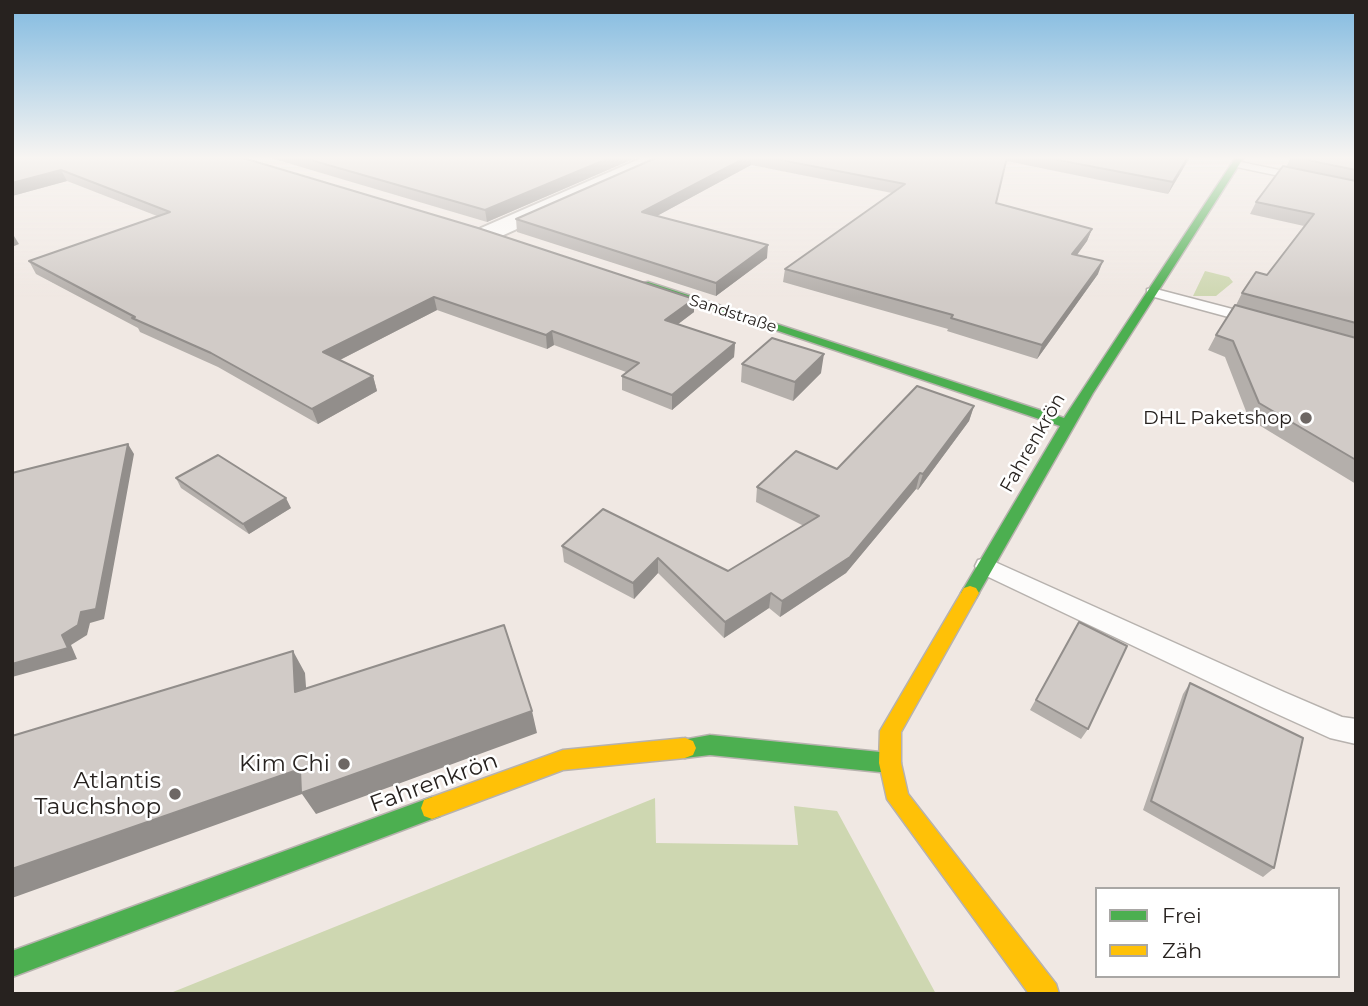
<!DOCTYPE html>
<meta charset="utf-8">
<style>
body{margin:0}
#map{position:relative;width:1368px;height:1006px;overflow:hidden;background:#f0e8e3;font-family:Montserrat,sans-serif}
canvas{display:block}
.frame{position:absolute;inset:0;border:14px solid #27221f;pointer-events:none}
.legend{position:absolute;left:1095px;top:887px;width:245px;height:91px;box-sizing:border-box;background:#fff;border:2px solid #a9a7a5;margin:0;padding:9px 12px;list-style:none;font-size:21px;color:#27221f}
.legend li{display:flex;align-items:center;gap:14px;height:35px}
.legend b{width:35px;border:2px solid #a9a7a5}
</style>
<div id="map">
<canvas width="1368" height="1006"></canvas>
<div class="frame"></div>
<ul class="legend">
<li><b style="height:9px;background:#4caf50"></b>Frei</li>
<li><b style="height:9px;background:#ffc107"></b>Zäh</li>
</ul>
</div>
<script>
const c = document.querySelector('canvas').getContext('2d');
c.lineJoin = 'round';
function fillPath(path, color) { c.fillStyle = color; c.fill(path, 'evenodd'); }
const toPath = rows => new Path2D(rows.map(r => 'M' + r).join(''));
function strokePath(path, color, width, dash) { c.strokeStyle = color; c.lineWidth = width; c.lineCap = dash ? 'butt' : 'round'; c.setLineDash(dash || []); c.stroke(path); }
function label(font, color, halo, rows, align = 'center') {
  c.font = font + ' Montserrat,sans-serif'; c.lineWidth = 5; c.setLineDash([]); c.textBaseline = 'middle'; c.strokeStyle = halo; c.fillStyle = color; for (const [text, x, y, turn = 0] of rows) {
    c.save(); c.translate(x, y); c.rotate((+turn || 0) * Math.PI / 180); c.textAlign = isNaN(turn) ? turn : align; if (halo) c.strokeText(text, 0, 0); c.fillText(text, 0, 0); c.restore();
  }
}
const green = toPath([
 [1205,271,1229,277,1233,282,1216,296,1193,296],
 [655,798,656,843,798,845,794,806,837,811,936,994,168,994]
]);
const lane = toPath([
 [1236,161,1356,186,1356,192,1232,166,1231,164,1236,161],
 [1152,288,1263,317,1266,320,1258,325,1147,295,1147,289,1152,288],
 [986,558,1284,692,1342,717,1356,719,1356,744,1330,738,1264,708,978,572,975,566,978,560,986,558]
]);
const street = toPath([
 [644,157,670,157,667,161,497,238,481,238,477,233,481,228,644,157]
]);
const fast = toPath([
 [1236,157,1244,157,1093,393,976,598,970,600,964,598,961,593,1060,426,639,284,648,282,1064,418,1236,157],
 [710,735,890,753,898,756,901,763,898,770,890,773,710,755,685,758,677,755,674,748,677,741,710,735],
 [432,797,440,800,443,808,440,816,12,977,12,951,432,797]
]);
const slow = toPath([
 [970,586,976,588,979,593,901,732,901,763,908,794,1056,984,1059,994,1029,994,887,799,879,763,880,731,964,588,970,586],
 [685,738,693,741,696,748,693,755,685,758,563,770,432,819,424,816,421,808,424,800,563,750,685,738]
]);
const wall = toPath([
 [12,157,694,312,678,324,735,343,734,357,672,410,622,390,622,376,626,372,554,345,547,349,437,310,340,360,373,376,377,391,318,424,218,367,140,332,138,328,36,274,29,261,157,216,67,181,12,196],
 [267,157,638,157,487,222],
 [658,157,1190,157,1168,194,1006,161,996,203,1092,229,1087,241,1077,255,1098,274,1037,359,947,331,948,329,783,282,785,269,892,193,751,165,657,216,767,258,716,296,517,232,516,219],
 [1291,157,1356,157,1356,484,1249,419,1225,357,1208,350,1216,335,1236,305,1242,293,1267,275,1304,226,1250,214,1256,202,1286,167],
 [742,364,821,373,793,401,741,382],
 [974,406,969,421,918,490,916,489,846,573,780,617,769,608,724,638,658,573,634,599,564,562,562,546,603,509,728,571,804,526,756,502,757,487,837,469],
 [176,478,291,508,249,534,181,488],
 [1079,622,1088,729,1081,739,1030,710],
 [1190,683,1274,868,1263,877,1143,810,1183,694]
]);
const shadedWall = toPath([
 [612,157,638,157,487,222,485,210],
 [747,157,751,157,751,165,642,224,642,212],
 [1188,157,1190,157,1168,194,1173,182],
 [61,170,67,181,12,196,12,183],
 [1092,229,1087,241,1068,267,1072,254],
 [14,236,19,244,12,247,12,237],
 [768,245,767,258,716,296,716,283],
 [1103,261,1098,274,1037,359,1042,345],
 [434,297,437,310,328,366,323,352],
 [694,299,694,312,665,334,665,320],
 [552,331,554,345,547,349,546,335],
 [735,343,734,357,672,410,672,395],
 [824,354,821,373,793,401,795,382],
 [373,376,377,391,318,424,312,409],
 [974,406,969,421,918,490,923,474],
 [128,444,134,454,104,619,90,623,87,635,71,645,77,659,12,677,12,664,62,635,81,612],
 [920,473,916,489,846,573,780,617,782,601],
 [286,498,291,508,249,534,243,524],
 [658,558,658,573,634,599,633,583],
 [771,593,769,608,724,638,725,622],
 [293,651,305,673,308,714,295,692],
 [532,711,537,733,316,814,302,794,12,898,12,869,300,769]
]);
const building = toPath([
 [12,157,240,157,478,228,694,299,665,320,735,343,672,395,622,376,639,363,552,331,546,335,434,297,323,352,373,376,312,409,211,353,132,318,135,317,29,261,170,212,61,170,12,183,12,157],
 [300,157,612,157,485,210,300,157],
 [658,157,747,157,642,212,768,245,716,283,516,219,658,157],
 [765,157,1007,157,996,203,1092,229,1072,254,1103,261,1042,345,951,318,953,315,785,269,905,184,765,157],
 [1042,157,1188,157,1173,182,1042,157],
 [1292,157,1356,157,1356,170,1292,157],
 [1283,166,1356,181,1356,323,1242,293,1256,272,1267,275,1314,214,1256,202,1283,166],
 [1235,305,1356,338,1356,460,1259,403,1233,341,1216,335,1235,305],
 [772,338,824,354,795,382,742,364,772,338],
 [917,386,974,406,923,474,920,473,850,557,782,601,771,593,725,622,658,558,633,583,562,546,603,509,728,571,819,516,757,487,796,451,837,469,917,386],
 [128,444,96,609,81,612,78,625,62,635,68,648,12,664,12,473,128,444],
 [218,455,286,498,243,524,176,478,218,455],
 [1079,622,1127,646,1088,729,1036,700,1079,622],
 [504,625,532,711,301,793,300,769,12,869,12,736,293,651,295,692,504,625],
 [1190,683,1303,738,1274,868,1151,801,1190,683]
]);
const markers = [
 [1306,418,7,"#6d6764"],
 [344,764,7,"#6d6764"],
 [175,794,7,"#6d6764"]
];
const farStreetnames = [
 ["Sandstraße",733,314,18]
];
const poiNames = [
 ["DHL Paketshop",1292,418]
];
const streetNames = [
 ["Fahrenkrön",1033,443,-60]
];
const nearPoinames = [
 ["Kim Chi",330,764],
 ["Atlantis",161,781],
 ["Tauchshop",161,807]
];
const nearStreetnames = [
 ["Fahrenkrön",434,783,-20]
];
fillPath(green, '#ced7b1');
strokePath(lane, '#b7b2ae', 3);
strokePath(street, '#b7b2ae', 4);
strokePath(fast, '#b7b2ae', 3);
strokePath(slow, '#b7b2ae', 3);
fillPath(lane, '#fdfcfb');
fillPath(street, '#fdfcfb');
fillPath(fast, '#4caf50');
fillPath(slow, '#ffc107');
fillPath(wall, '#b4afab');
fillPath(shadedWall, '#928e8b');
fillPath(building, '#d1cbc7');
strokePath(building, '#928e8b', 2);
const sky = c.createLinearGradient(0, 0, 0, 298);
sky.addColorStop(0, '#81bae0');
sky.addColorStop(0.53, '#f8f5f2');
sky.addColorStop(1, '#f8f5f200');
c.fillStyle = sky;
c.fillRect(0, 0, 1368, 298);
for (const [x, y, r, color] of markers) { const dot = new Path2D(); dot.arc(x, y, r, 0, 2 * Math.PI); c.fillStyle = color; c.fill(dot); strokePath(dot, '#fff', 2.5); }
label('16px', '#27221f', '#fff', farStreetnames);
label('19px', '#27221f', '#fff', poiNames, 'right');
label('19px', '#27221f', '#fff', streetNames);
label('23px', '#27221f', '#fff', nearPoinames, 'right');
label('23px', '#27221f', '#fff', nearStreetnames);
</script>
